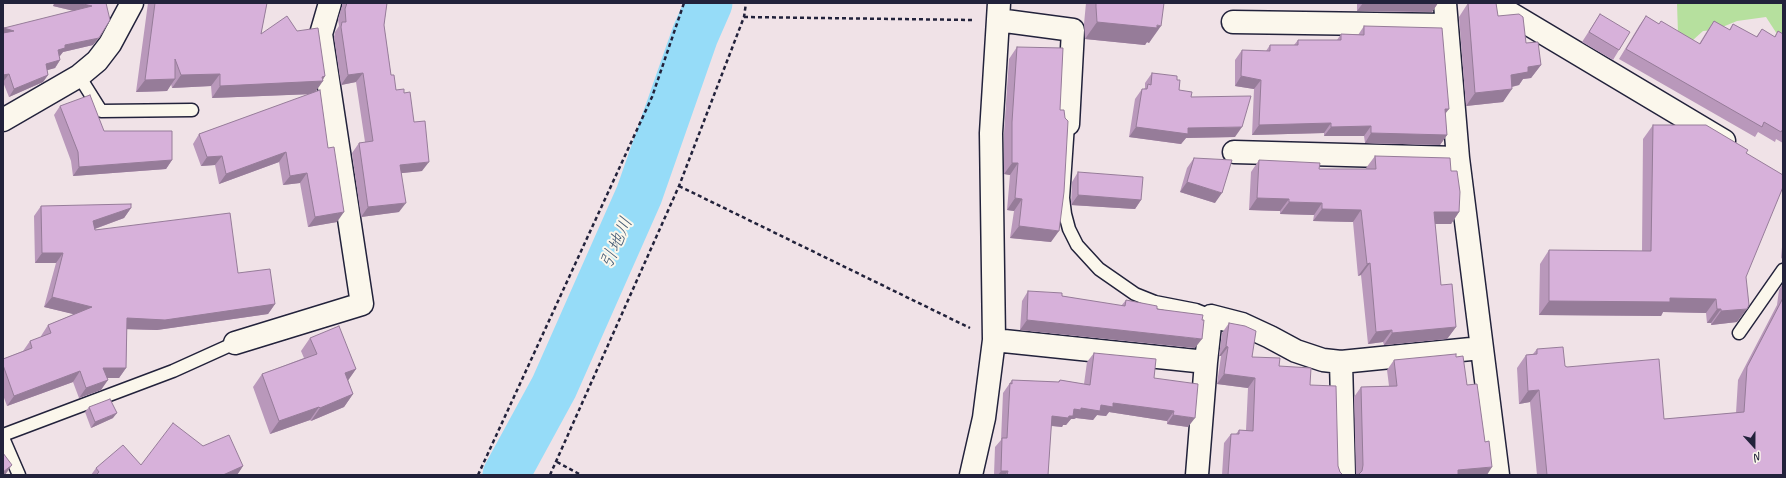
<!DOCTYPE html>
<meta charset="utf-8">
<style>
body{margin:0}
#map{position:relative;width:1786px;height:478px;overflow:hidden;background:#f0e2e7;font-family:Caveat,sans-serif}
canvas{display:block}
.frame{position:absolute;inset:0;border:4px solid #22223b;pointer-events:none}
.north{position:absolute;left:1734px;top:426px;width:40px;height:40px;-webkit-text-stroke:3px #fbf7ec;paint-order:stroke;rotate:159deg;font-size:11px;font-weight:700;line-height:16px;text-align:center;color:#22223b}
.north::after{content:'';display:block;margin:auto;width:14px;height:18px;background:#22223b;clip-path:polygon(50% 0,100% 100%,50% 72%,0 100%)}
</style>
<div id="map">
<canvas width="1786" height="478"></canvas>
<div class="frame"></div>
<div class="north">N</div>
</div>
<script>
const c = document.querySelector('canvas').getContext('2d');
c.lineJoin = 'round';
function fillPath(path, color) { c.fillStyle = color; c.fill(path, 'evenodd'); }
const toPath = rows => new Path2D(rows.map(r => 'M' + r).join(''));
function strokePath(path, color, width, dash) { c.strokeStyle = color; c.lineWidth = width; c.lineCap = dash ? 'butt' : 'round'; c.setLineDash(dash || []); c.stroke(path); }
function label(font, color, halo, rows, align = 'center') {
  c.font = font + ' Caveat,"Klee One",sans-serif'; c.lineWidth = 4; c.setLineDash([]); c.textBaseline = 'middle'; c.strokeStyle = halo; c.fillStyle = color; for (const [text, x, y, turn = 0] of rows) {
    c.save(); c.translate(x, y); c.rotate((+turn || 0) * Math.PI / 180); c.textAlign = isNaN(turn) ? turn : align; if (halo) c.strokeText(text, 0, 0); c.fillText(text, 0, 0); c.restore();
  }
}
const green = toPath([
 [1677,3,1783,3,1783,37,1777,34,1766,17,1737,21,1715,30,1703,31,1693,40,1678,34]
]);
const river = toPath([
 [506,475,554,387,639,195,695,35,709,3]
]);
const path = toPath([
 [744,17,973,20],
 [679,186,970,328],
 [557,462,581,475],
 [478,475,652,97,684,3],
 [550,475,679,186,744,17,746,3]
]);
const service = toPath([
 [79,76,101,111,192,110],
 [1068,124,1063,198,1065,214,1069,229,1077,245,1099,269,1135,294,1155,302,1196,310,1211,316],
 [1739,333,1783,270],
 [3,435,173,371,235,343],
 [3,438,19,475]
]);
const minor = toPath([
 [1445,3,1458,158,1498,475],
 [1493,3,1724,141],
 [998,20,1073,30,1068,124],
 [1233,22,1446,25],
 [3,120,79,76,97,61,110,44,132,3],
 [1234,152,1458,158],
 [994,340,1206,362,1197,475],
 [235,343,362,304,321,34,330,3],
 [1206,362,1211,316,1242,324,1270,337,1296,351,1323,360,1341,362],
 [971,475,984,418,994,340,991,133,999,3],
 [1344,475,1341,362,1481,348]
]);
const wall = toPath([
 [54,3,106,3,93,45,63,52,59,56,60,60,55,68,47,70,48,75,43,82,9,97,3,82,3,30,74,11,53,6],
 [148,3,267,3,261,34,325,76,315,92,337,222,308,227,300,183,283,185,279,162,219,184,215,165,201,166,193,144,199,134,311,94,212,98,211,86,172,88,171,84,167,91,136,92],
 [342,3,387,3,384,25,391,75,396,90,404,93,414,122,422,171,402,173,399,212,361,217,352,153,359,143,365,142,356,82,341,85,334,37,335,32,339,26,338,19,342,6],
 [1086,3,1164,3,1149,43,1147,42,1145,45,1085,39,1084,24],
 [1267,3,1438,3,1432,12,1357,11,1357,4,1267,4],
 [1468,3,1498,16,1526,43,1541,65,1531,78,1523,79,1519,85,1512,87,1503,102,1466,106,1459,17],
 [1600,14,1619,50,1613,60,1582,42],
 [1646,16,1659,24,1699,44,1707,31,1714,21,1729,30,1733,24,1756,37,1762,29,1774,37,1778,31,1783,34,1783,143,1776,139,1775,142,1758,132,1755,137,1619,59,1639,26],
 [1364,26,1445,114,1447,135,1440,145,1365,143,1364,136,1324,136,1324,133,1252,135,1254,89,1235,86,1235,60,1242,50,1266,51,1270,45,1294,45,1298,40,1337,40,1341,34,1358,35],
 [1017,47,1060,110,1051,242,1010,238,1014,211,1007,210,1010,175,1004,174,1004,133,1009,59],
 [1152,73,1177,80,1179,90,1191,97,1235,137,1186,138,1181,144,1129,137,1135,99,1142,89,1144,89,1145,88,1145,83],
 [60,106,104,131,172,160,166,169,73,176,71,161,54,115],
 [1653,125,1746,277,1737,322,1711,325,1711,323,1707,323,1706,313,1663,312,1661,316,1539,315,1540,264,1549,250,1642,251,1643,139],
 [1375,156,1451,171,1459,212,1451,224,1435,224,1441,285,1456,327,1447,339,1384,345,1383,342,1368,344,1361,275,1358,276,1353,222,1313,221,1314,215,1280,214,1280,211,1249,210,1251,172,1259,160,1319,169,1366,170,1366,168],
 [1194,158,1215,203,1180,192,1187,168],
 [1078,172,1141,200,1135,209,1071,205,1072,182],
 [41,206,131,208,124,218,95,229,95,230,238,273,275,304,268,314,157,330,127,329,126,368,119,378,107,378,101,390,79,398,73,382,7,406,3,395,3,359,23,351,30,341,41,337,41,336,48,325,74,314,44,307,56,263,35,263,34,216],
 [1783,235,1783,256,1781,259],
 [1783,283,1783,475,1537,475,1530,402,1519,404,1517,368,1526,355,1533,354,1537,349,1565,366,1664,419,1736,413,1738,380,1777,305,1779,290],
 [1028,291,1062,296,1121,306,1126,300,1157,309,1195,348,1020,330,1022,301],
 [1229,323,1252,357,1279,366,1310,385,1340,472,1343,475,1222,475,1224,443,1231,434,1236,434,1239,430,1246,430,1248,388,1217,384,1221,356,1219,356,1222,333],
 [310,338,356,369,348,380,353,394,344,407,311,421,310,420,270,434,253,387,262,374,304,358,301,351],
 [1094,353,1154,378,1188,427,1167,424,1167,421,1109,412,1106,416,1097,415,1093,420,1076,418,1074,419,1071,419,1066,425,1063,425,1062,427,1051,426,1048,475,994,475,995,447,1001,440,1003,393,1012,380,1058,382,1060,380,1084,384,1087,362],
 [1456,357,1467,385,1487,475,1356,475,1354,397,1361,387,1389,386,1387,370,1394,360],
 [89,407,113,418,91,428,85,412],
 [203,446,243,466,237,475,91,475,96,468,141,465]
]);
const shadedWall = toPath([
 [55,3,79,3,92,6,87,14,53,6],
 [1268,3,1358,3,1357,4,1267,4],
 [1363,3,1438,3,1432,12,1357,11],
 [1097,22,1161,26,1149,43,1147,42,1145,45,1085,39],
 [4,28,14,31,3,37,3,30],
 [99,38,93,45,63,52,60,56,52,58,58,50,65,45],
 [60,60,55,68,41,72,46,64],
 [1541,65,1531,78,1523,79,1519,85,1502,89,1511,75,1528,67],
 [363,73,356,82,341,85,348,75],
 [9,74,3,82,3,75],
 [220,74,211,86,172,88,181,75],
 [48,75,43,82,9,97,14,89],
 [325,76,322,81,323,81,314,94,212,98,220,86],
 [1241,76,1261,80,1254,89,1235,86],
 [175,79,167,91,136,92,145,80],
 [1512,89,1503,102,1466,106,1475,93],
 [1445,109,1449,109,1442,118],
 [1331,123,1324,133,1252,135,1259,125],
 [1371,126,1364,136,1324,136,1331,127],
 [1136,127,1188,128,1242,127,1235,137,1186,138,1181,144,1129,137],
 [1371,133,1447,135,1440,145,1365,143],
 [286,152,279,162,219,184,226,174],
 [222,156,215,165,201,166,207,157],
 [172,160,166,169,73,176,79,167],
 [429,162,422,171,393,174,400,165],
 [1012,163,1018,163,1010,175,1004,174],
 [307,173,300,183,283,185,290,176],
 [1187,182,1222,193,1215,203,1180,192],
 [1078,195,1141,200,1135,209,1071,205],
 [1015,198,1022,199,1014,211,1007,210],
 [1257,198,1289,199,1280,211,1249,210],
 [1289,202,1322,203,1314,215,1280,214],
 [406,203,399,212,361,217,368,207],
 [131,208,124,218,86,232,93,221],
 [1322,209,1361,210,1353,222,1313,221],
 [344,212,337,222,308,227,315,217],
 [1434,212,1459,212,1451,224,1425,224],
 [1019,226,1059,231,1051,242,1010,238],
 [42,253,63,253,56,263,35,263],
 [1370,263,1361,275,1358,276,1367,264],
 [52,297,92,307,85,317,44,307],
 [1670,298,1716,299,1706,313,1663,312,1661,316,1539,315,1549,301],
 [275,304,268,314,157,330,120,329,127,318],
 [1717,309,1721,309,1711,323,1707,323],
 [1747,309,1737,322,1711,325,1721,311],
 [1027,320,1202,339,1195,348,1020,330],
 [1456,327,1447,339,1384,345,1392,333],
 [1392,330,1383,342,1368,344,1376,332],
 [1226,346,1228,347,1221,356,1219,356],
 [103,368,126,368,119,378,95,378],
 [356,369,347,382,345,373],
 [80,371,73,382,7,406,14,396],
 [1224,374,1255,378,1248,388,1217,384],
 [108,380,101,390,79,398,86,388],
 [1539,390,1530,402,1519,404,1528,391],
 [353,394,344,407,311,421,320,408],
 [1113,403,1174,411,1167,421,1109,412,1106,416,1097,415,1093,420,1076,418,1074,419,1071,419,1066,425,1063,425,1062,427,1045,425,1052,416,1074,409,1101,405],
 [319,407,310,420,270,434,279,421],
 [117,413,113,418,91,428,95,422],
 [1173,415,1195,418,1188,427,1167,424],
 [12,465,5,475,3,475,3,472],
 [243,466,237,475,223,475],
 [1492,467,1487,475,1454,475,1458,470],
 [1001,471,1008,471,1005,475,998,475]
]);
const building = toPath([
 [79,3,106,3,110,20,99,38,65,45,65,48,58,50,60,60,46,64,48,75,14,89,9,74,3,75,3,33,14,31,4,28,92,6,79,3],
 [155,3,267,3,261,34,287,16,297,31,318,28,325,76,322,77,323,81,220,86,220,74,181,75,175,59,175,79,145,80,155,3],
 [347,3,387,3,384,25,391,75,394,75,396,90,404,89,404,93,410,92,414,122,425,121,429,162,400,165,406,203,368,207,359,143,373,141,363,73,348,75,341,27,342,22,346,22,345,9,347,3],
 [1096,3,1164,3,1161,26,1157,25,1157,28,1097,22,1096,7,1096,3],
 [1468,3,1496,3,1498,16,1519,14,1523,17,1526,43,1538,42,1541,65,1528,67,1528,72,1511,75,1512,89,1475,93,1468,3],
 [1600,14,1630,32,1619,50,1589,32,1600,14],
 [1646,16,1659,24,1661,21,1700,44,1714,21,1730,30,1733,24,1757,37,1762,29,1775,37,1778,31,1783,34,1783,129,1781,132,1764,122,1762,127,1626,49,1646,16],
 [1364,26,1442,28,1449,109,1445,109,1447,135,1371,133,1371,126,1331,127,1331,123,1259,125,1261,80,1241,76,1242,50,1270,51,1270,45,1298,45,1298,40,1341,40,1341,34,1364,35,1364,26],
 [1017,47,1063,48,1060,110,1064,110,1065,118,1068,121,1064,192,1059,231,1019,226,1022,199,1015,198,1018,163,1012,163,1012,122,1017,47],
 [1152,73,1177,76,1177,80,1180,80,1179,90,1192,92,1191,97,1251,96,1242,127,1188,128,1188,134,1136,127,1142,89,1147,89,1148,84,1151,85,1152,73],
 [320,90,328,148,334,147,344,212,315,217,307,173,290,176,286,152,226,174,222,156,207,157,199,134,320,90],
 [90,95,104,131,172,131,172,160,79,167,78,152,60,106,90,95],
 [1653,125,1706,125,1748,150,1746,153,1783,175,1783,187,1746,277,1749,305,1747,309,1721,311,1721,309,1717,309,1716,299,1670,298,1670,302,1549,301,1549,250,1651,251,1653,125],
 [1375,156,1450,158,1451,171,1457,171,1460,192,1459,212,1434,212,1441,285,1452,284,1456,327,1392,333,1392,330,1376,332,1370,263,1367,264,1361,210,1322,209,1322,203,1289,202,1289,199,1257,198,1259,160,1320,163,1319,169,1376,169,1375,156],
 [1194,158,1232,160,1222,193,1187,182,1194,158],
 [1078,172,1143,177,1141,200,1078,195,1078,172],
 [131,204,131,208,93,221,95,230,230,213,238,273,270,269,275,304,165,320,127,318,126,368,103,368,108,380,86,388,80,371,14,396,3,365,3,359,32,348,30,341,51,333,48,325,92,307,52,297,63,253,42,253,41,206,131,204],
 [1028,291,1062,293,1062,296,1125,306,1126,300,1157,306,1157,309,1203,315,1202,320,1204,320,1202,339,1027,320,1028,291],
 [1783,298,1783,475,1547,475,1539,390,1528,391,1526,355,1537,354,1537,349,1563,347,1565,366,1567,367,1659,359,1664,419,1744,412,1747,367,1783,298],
 [1229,323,1245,326,1256,331,1252,357,1280,358,1279,366,1311,368,1310,385,1336,386,1338,466,1340,472,1343,475,1228,475,1231,434,1239,434,1239,430,1253,431,1255,378,1224,374,1228,347,1226,346,1229,323],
 [339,326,356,369,345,373,353,394,320,408,319,407,279,421,262,374,317,354,310,338,339,326],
 [1094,353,1156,359,1154,378,1198,384,1195,418,1173,415,1174,411,1113,403,1113,407,1101,405,1100,411,1081,408,1081,410,1074,409,1073,416,1069,416,1068,418,1052,416,1048,475,1007,475,1008,471,1001,471,1002,438,1007,438,1010,383,1012,384,1012,380,1059,382,1060,380,1090,385,1094,353],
 [1456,354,1456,357,1463,356,1467,385,1477,384,1485,442,1489,441,1492,467,1458,470,1458,475,1358,475,1362,471,1363,465,1361,387,1397,386,1394,360,1456,354],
 [110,399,117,413,95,422,89,407,110,399],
 [173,423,203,446,229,435,243,466,223,475,96,475,99,472,96,468,123,445,141,465,173,423],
 [3,453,12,465,3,472,3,453]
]);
const waterNames = [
 ["引地川",617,243,-66]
];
fillPath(green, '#b6e09e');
strokePath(river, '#96dcf8', 47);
strokePath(service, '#22223b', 15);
strokePath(minor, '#22223b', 25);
strokePath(path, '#22223b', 2.5, [4, 3]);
strokePath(service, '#fbf7ec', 12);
strokePath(minor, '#fbf7ec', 22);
fillPath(wall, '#b998bb');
fillPath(shadedWall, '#967c99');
fillPath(building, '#d7b1da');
strokePath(building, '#967c99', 1);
label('italic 18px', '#455a74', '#fbf7ec', waterNames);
</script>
